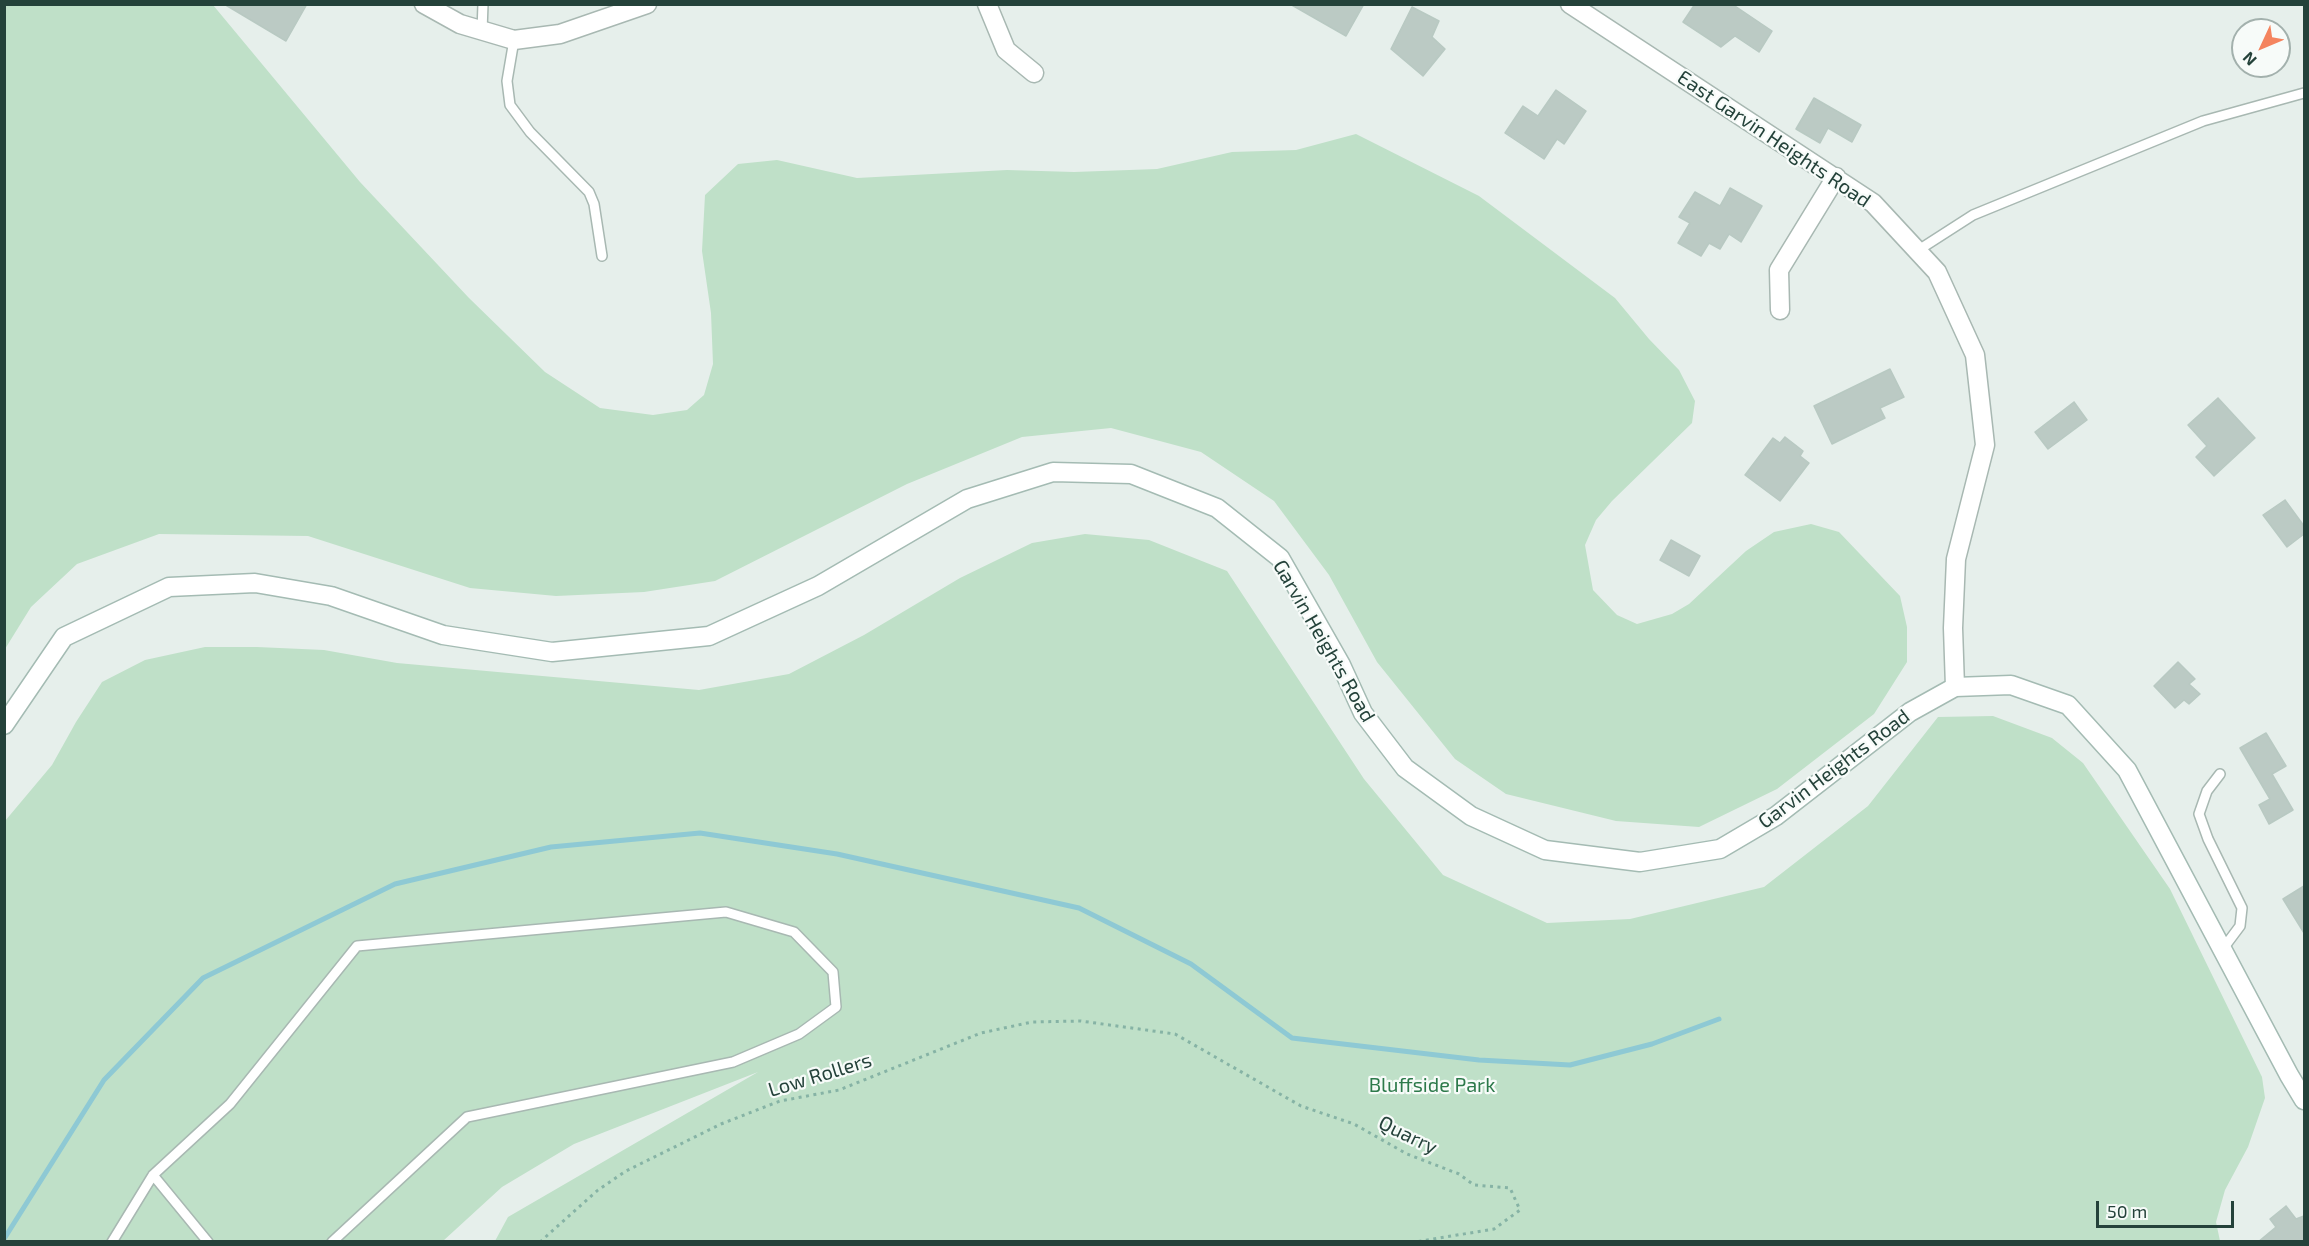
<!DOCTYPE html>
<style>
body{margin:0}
#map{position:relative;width:2309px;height:1246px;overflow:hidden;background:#e6efeb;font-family:"Exo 2",sans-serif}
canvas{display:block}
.frame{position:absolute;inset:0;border:6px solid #24423a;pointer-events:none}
.north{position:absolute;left:2231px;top:18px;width:60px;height:60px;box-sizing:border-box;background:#f7fbf9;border:2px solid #a3b1ad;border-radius:50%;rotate:226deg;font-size:16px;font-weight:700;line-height:24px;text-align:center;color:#24423a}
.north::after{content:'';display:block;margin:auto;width:21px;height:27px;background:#f4845f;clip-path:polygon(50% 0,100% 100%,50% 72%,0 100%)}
.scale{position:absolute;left:2096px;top:1201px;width:138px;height:27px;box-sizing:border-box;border:3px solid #24423a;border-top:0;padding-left:8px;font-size:18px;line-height:21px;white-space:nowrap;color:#24423a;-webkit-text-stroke:4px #f7fbf9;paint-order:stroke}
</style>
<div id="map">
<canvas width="2309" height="1246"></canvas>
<div class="frame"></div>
<div class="north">N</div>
<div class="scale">50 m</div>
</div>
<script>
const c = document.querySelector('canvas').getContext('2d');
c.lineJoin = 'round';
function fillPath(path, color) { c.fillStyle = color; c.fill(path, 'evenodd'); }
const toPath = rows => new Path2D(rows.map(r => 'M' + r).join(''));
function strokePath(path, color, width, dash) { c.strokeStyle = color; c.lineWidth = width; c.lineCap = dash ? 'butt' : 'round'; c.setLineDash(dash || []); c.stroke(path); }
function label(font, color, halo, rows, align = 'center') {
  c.font = font + ' "Exo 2",sans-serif'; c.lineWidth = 4.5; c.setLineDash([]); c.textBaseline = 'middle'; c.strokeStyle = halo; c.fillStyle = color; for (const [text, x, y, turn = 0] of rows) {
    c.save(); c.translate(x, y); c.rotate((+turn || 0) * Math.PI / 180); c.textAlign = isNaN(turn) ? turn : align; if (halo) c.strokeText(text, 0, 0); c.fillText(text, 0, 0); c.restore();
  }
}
const green = toPath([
 [5,4,213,5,360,182,469,298,545,372,600,408,653,415,687,410,704,395,713,364,711,313,702,251,705,195,738,164,777,160,857,178,1007,170,1074,172,1157,169,1232,152,1296,150,1356,134,1479,196,1615,298,1649,339,1679,370,1695,401,1692,423,1612,501,1596,520,1585,545,1593,590,1617,615,1637,624,1672,614,1689,604,1746,551,1774,532,1811,524,1839,532,1900,596,1907,627,1907,662,1874,714,1777,789,1699,827,1616,821,1506,794,1455,759,1377,662,1329,575,1274,501,1201,452,1111,428,1022,437,907,484,715,581,644,592,556,596,470,588,308,536,159,534,77,564,31,607,5,649],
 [1085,534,1149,540,1227,571,1364,779,1443,875,1547,923,1630,919,1764,887,1868,806,1938,717,1993,716,2052,738,2083,763,2170,889,2262,1077,2265,1098,2248,1147,2225,1190,2216,1222,2220,1241,495,1241,508,1217,758,1072,574,1144,502,1187,443,1241,5,1242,5,821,52,765,76,722,102,682,145,660,205,647,257,647,324,650,397,663,699,690,789,674,864,635,960,578,1032,543]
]);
const stream = toPath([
 [4,1239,104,1080,203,978,395,884,551,847,700,833,837,854,1079,908,1191,964,1292,1038,1479,1060,1570,1065,1652,1044,1719,1019]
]);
const building = toPath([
 [224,4,307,4,286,41,224,4],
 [1290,4,1364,4,1346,36,1290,4],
 [1695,4,1732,4,1772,31,1759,52,1735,36,1721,47,1683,22,1695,4],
 [1412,7,1439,21,1432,37,1445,49,1423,76,1391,49,1412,7],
 [1556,90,1586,111,1564,144,1557,139,1544,159,1505,133,1523,106,1538,116,1556,90],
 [1814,98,1861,125,1852,142,1828,128,1820,143,1796,129,1814,98],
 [1730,188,1762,206,1741,242,1729,234,1720,249,1709,243,1701,256,1678,243,1690,223,1679,217,1695,192,1720,206,1730,188],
 [1890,369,1904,397,1880,408,1885,418,1832,444,1814,406,1890,369],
 [2218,398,2255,438,2214,476,2196,457,2207,446,2188,425,2218,398],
 [2074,402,2087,420,2048,449,2035,432,2074,402],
 [1785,437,1803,451,1800,456,1809,463,1780,501,1745,475,1773,438,1780,443,1785,437],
 [2285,500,2304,526,2304,534,2287,547,2263,515,2285,500],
 [1671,540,1700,556,1689,576,1660,560,1671,540],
 [2178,662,2195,679,2189,684,2200,694,2189,704,2184,700,2175,708,2154,686,2178,662],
 [2266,733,2286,766,2272,774,2293,810,2269,824,2259,805,2270,799,2240,748,2266,733],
 [2304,886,2304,933,2283,899,2304,886],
 [2286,1206,2296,1219,2304,1216,2304,1242,2258,1242,2276,1227,2270,1219,2286,1206]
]);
const path = toPath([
 [540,1242,598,1190,626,1171,721,1124,780,1101,839,1090,981,1033,1032,1022,1081,1021,1175,1034,1301,1106,1354,1124,1407,1154,1459,1174,1474,1185,1510,1188,1520,1210,1494,1229,1415,1242]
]);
const lane = toPath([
 [482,31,483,4],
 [514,40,507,81,510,105,530,132,589,192,594,204,602,256],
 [1917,251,1973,215,2203,121,2304,93],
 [2220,774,2207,791,2199,814,2208,839,2242,908,2240,926,2222,950],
 [153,1175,208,1242],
 [112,1242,153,1175,230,1104,357,946,726,912,794,932,833,972,836,1007,799,1034,733,1062,467,1117,332,1242]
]);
const street = toPath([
 [424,4,460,24,514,40,560,34,647,4],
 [987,4,1006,50,1034,73],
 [1570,4,1873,203,1937,272,1975,355,1985,445,1956,559,1953,628,1955,687],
 [1780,310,1779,270,1836,177]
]);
const secondary = toPath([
 [4,725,64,637,169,587,255,583,331,596,443,635,552,652,709,636,818,586,967,499,1053,472,1131,474,1217,508,1280,558,1341,665,1363,713,1405,768,1471,816,1545,850,1640,862,1720,849,1776,816,1910,712,1955,687,2011,685,2068,705,2127,770,2289,1075,2304,1100]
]);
const streetNames = [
 ["East Garvin Heights Road",1774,139,34],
 ["Garvin Heights Road",1324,641,60],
 ["Garvin Heights Road",1834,769,-37],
 ["Low Rollers",820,1075,-17],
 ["Quarry",1408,1135,26]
];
const parkNames = [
 ["Bluffside Park",1432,1085]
];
fillPath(green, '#bfe0c8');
strokePath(stream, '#8ec9d4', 5);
fillPath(building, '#bbcac4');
strokePath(building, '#b8c9c2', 1.5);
strokePath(lane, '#a8b8b2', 12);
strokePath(street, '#a8b8b2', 21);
strokePath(secondary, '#a4bbb3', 21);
strokePath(path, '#86b3a5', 3, [3, 4.5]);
strokePath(lane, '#fff', 9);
strokePath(street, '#fff', 18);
strokePath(secondary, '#fff', 18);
label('20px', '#24423a', '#f7fbf9', streetNames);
label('20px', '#2d7a4b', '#f7fbf9', parkNames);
</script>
